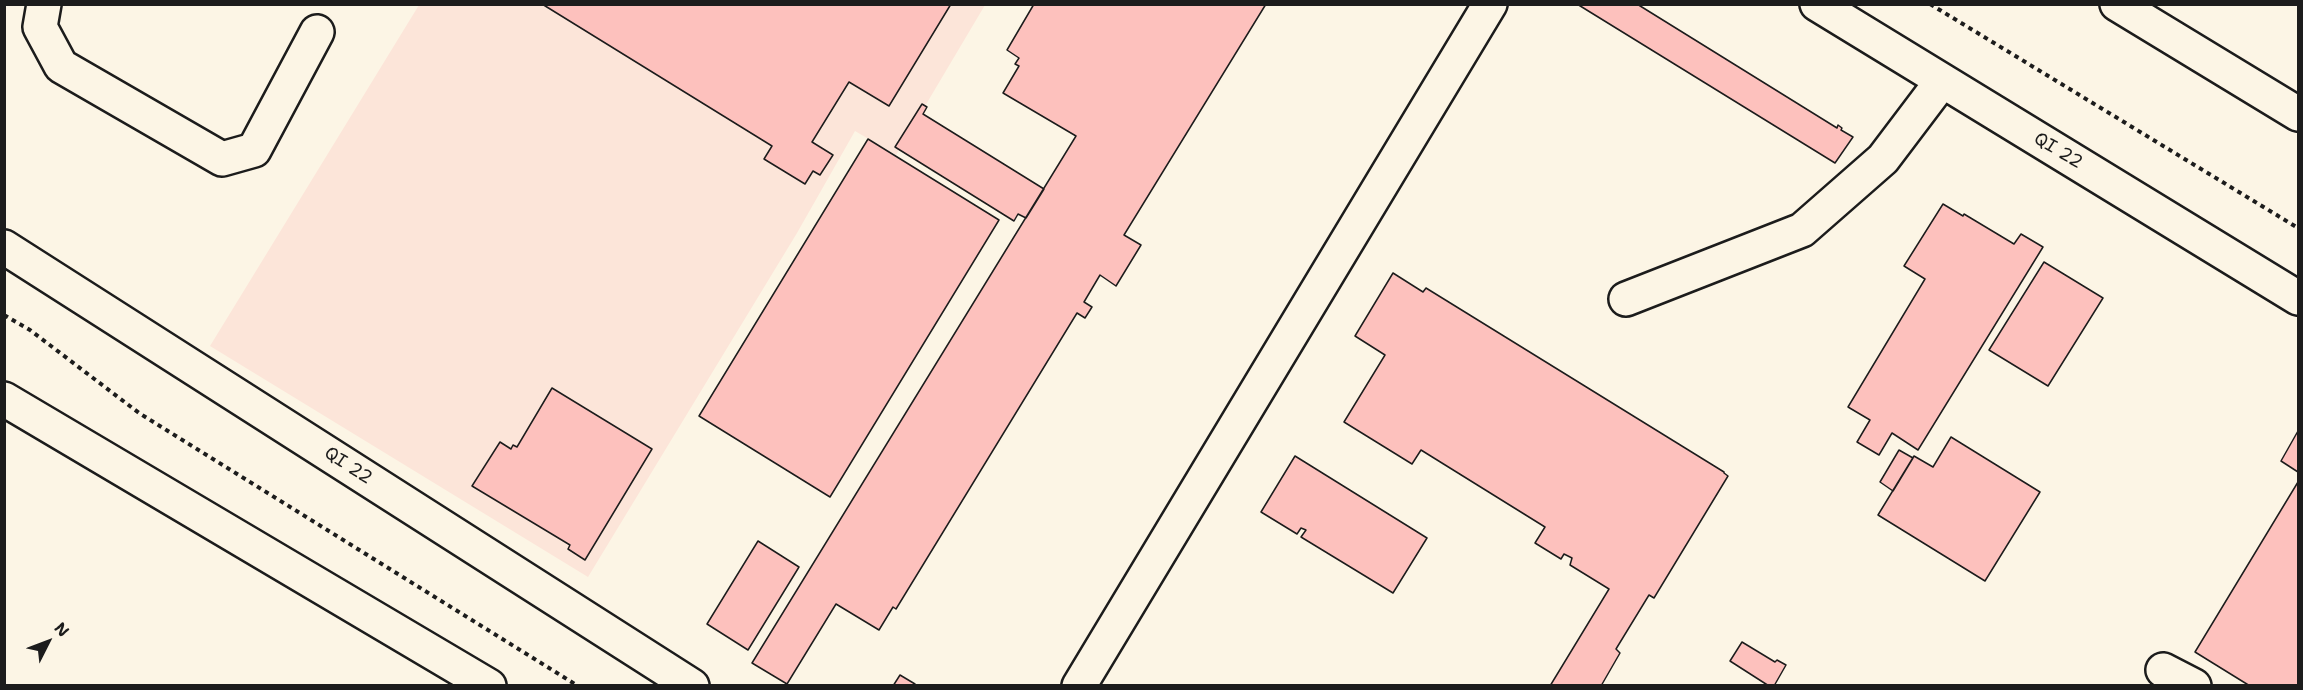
<!DOCTYPE html>
<style>
body{margin:0}
#map{position:relative;width:2303px;height:690px;overflow:hidden;background:#fcf5e5;font-family:"Shantell Sans",sans-serif}
canvas{display:block}
.frame{position:absolute;inset:0;border:6px solid #1c1c1c;pointer-events:none}
.north{position:absolute;left:18px;top:612px;width:60px;height:60px;-webkit-text-stroke:4px #fcf5e5;paint-order:stroke;rotate:48deg;font-size:16px;font-weight:700;line-height:24px;text-align:center;color:#1c1c1c}
.north::after{content:'';display:block;margin:auto;width:21px;height:27px;background:#1c1c1c;clip-path:polygon(50% 0,100% 100%,50% 72%,0 100%)}
</style>
<div id="map">
<canvas width="2303" height="690"></canvas>
<div class="frame"></div>
<div class="north">N</div>
</div>
<script>
const c = document.querySelector('canvas').getContext('2d');
c.lineJoin = 'round';
function fillPath(path, color) { c.fillStyle = color; c.fill(path, 'evenodd'); }
const toPath = rows => new Path2D(rows.map(r => 'M' + r).join(''));
function strokePath(path, color, width, dash) { c.strokeStyle = color; c.lineWidth = width; c.lineCap = dash ? 'butt' : 'round'; c.setLineDash(dash || []); c.stroke(path); }
function label(font, color, halo, rows, align = 'center') {
  c.font = font + ' "Shantell Sans",sans-serif'; c.lineWidth = 4.5; c.setLineDash([]); c.textBaseline = 'middle'; c.strokeStyle = halo; c.fillStyle = color; for (const [text, x, y, turn = 0] of rows) {
    c.save(); c.translate(x, y); c.rotate((+turn || 0) * Math.PI / 180); c.textAlign = isNaN(turn) ? turn : align; if (halo) c.strokeText(text, 0, 0); c.fillText(text, 0, 0); c.restore();
  }
}
const built = toPath([
 [419,5,985,5,896,155,855,131,797,233,588,577,210,346]
]);
const building = toPath([
 [542,4,951,4,889,106,849,82,812,142,833,155,820,175,813,171,805,184,764,159,772,146,542,4],
 [1034,4,1266,4,1124,235,1141,245,1116,286,1100,275,1084,302,1092,307,1085,318,1077,313,896,609,893,607,879,630,836,604,787,684,752,663,1076,136,1003,93,1019,66,1015,64,1019,58,1007,50,1034,4],
 [1577,4,1637,4,1837,128,1838,125,1842,128,1841,130,1853,137,1835,163,1577,4],
 [922,104,927,107,923,114,1044,189,1026,218,1018,214,1014,221,895,147,922,104],
 [868,139,999,220,830,497,699,416,868,139],
 [1943,204,1963,216,1964,214,2014,244,2021,234,2043,247,1918,450,1892,433,1879,455,1857,442,1870,420,1848,407,1925,279,1904,266,1943,204],
 [2044,262,2103,298,2048,386,1989,350,2044,262],
 [1393,273,1423,292,1426,288,1724,472,1724,473,1728,476,1654,598,1649,595,1616,649,1620,653,1601,686,1550,686,1609,589,1570,565,1572,558,1564,554,1561,559,1535,543,1545,527,1421,450,1412,464,1344,422,1385,355,1355,336,1393,273],
 [552,388,652,449,585,560,568,549,570,545,472,486,500,442,511,449,513,445,517,447,552,388],
 [2298,431,2298,472,2281,461,2298,431],
 [1951,437,2040,492,1985,581,1878,515,1914,456,1933,467,1951,437],
 [1899,450,1913,458,1893,491,1880,482,1899,450],
 [1295,456,1427,538,1393,593,1301,537,1306,530,1301,528,1297,534,1261,512,1295,456],
 [2298,482,2298,686,2250,686,2195,652,2298,482],
 [758,541,799,567,748,650,707,624,758,541],
 [1742,642,1775,662,1777,660,1786,665,1774,686,1769,686,1730,661,1742,642],
 [900,675,915,684,914,686,893,686,900,675]
]);
const path = toPath([
 [1930,4,2298,228],
 [4,315,30,330,139,413,578,686]
]);
const minor = toPath([
 [44,4,40,27,61,66,222,159,254,150,317,32],
 [1817,4,2298,298],
 [2117,4,2298,114],
 [4,247,692,686],
 [1626,299,1802,230,1883,159,1942,81],
 [4,399,489,686],
 [2163,670,2194,686],
 [1079,686,1490,4]
]);
const streetNames = [
 ["QI 22",2058,151,31],
 ["QI 22",348,466,33]
];
fillPath(built, '#fce5d9');
fillPath(building, '#fdc1bd');
strokePath(building, '#1c1c1c', 1.5);
strokePath(minor, '#1c1c1c', 38);
strokePath(path, '#1c1c1c', 4, [4.5, 4.5]);
strokePath(minor, '#fcf5e5', 33);
label('18px', '#1c1c1c', '#fcf5e5', streetNames);
</script>
